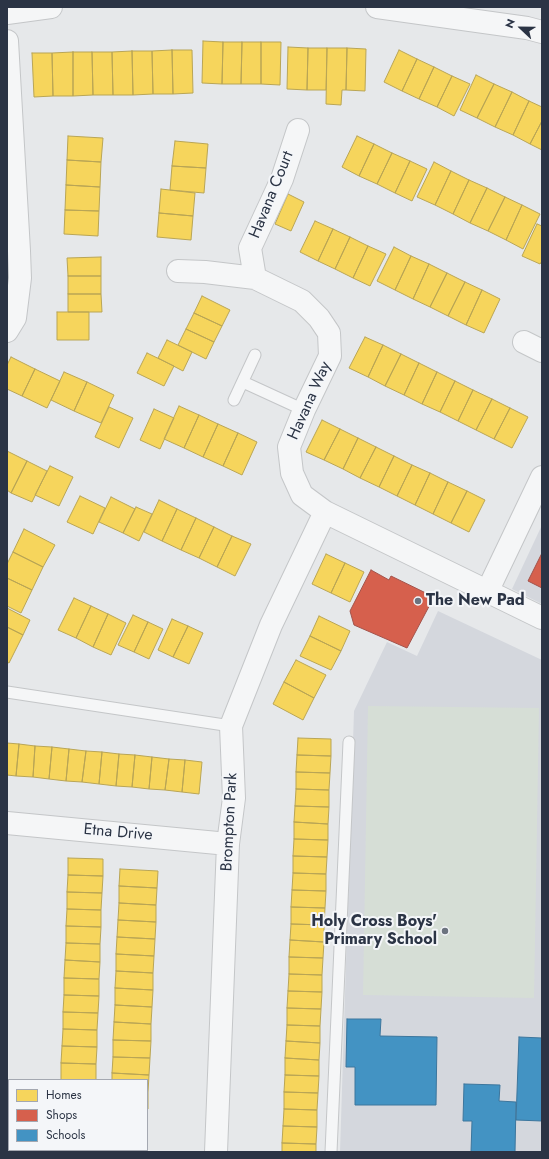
<!DOCTYPE html>
<style>
body{margin:0}
#map{position:relative;width:549px;height:1159px;overflow:hidden;background:#e6e8ea;font-family:Jost,sans-serif}
canvas{display:block}
.frame{position:absolute;inset:0;border:8px solid #2b3445;pointer-events:none}
.legend{position:absolute;left:8px;top:1079px;width:140px;height:72px;box-sizing:border-box;background:#f4f6f9;border:1px solid #a4a8b1;margin:0;padding:5px 7px;list-style:none;font-size:12px;color:#2b3445}
.legend li{display:flex;align-items:center;gap:8px;height:20px}
.legend b{width:20px;border:1px solid #a4a8b1}
.north{position:absolute;left:501px;top:8px;width:40px;height:40px;-webkit-text-stroke:3px #f4f6f9;paint-order:stroke;rotate:292deg;font-size:11px;font-weight:700;line-height:16px;text-align:center;color:#2b3445}
.north::after{content:'';display:block;margin:auto;width:14px;height:18px;background:#2b3445;clip-path:polygon(50% 0,100% 100%,50% 72%,0 100%)}
</style>
<div id="map">
<canvas width="549" height="1159"></canvas>
<div class="frame"></div>
<ul class="legend">
<li><b style="height:11px;background:#f6d55c"></b>Homes</li>
<li><b style="height:11px;background:#d6604d"></b>Shops</li>
<li><b style="height:11px;background:#4393c3"></b>Schools</li>
</ul>
<div class="north">N</div>
</div>
<script>
const c = document.querySelector('canvas').getContext('2d');
c.lineJoin = 'round';
function fillPath(path, color) { c.fillStyle = color; c.fill(path, 'evenodd'); }
const toPath = rows => new Path2D(rows.map(r => 'M' + r).join(''));
function strokePath(path, color, width, dash) { c.strokeStyle = color; c.lineWidth = width; c.lineCap = dash ? 'butt' : 'round'; c.setLineDash(dash || []); c.stroke(path); }
function label(font, color, halo, rows, align = 'center') {
  c.font = font + ' Jost,sans-serif'; c.lineWidth = 4; c.setLineDash([]); c.textBaseline = 'middle'; c.strokeStyle = halo; c.fillStyle = color; for (const [text, x, y, turn = 0] of rows) {
    c.save(); c.translate(x, y); c.rotate((+turn || 0) * Math.PI / 180); c.textAlign = isNaN(turn) ? turn : align; if (halo) c.strokeText(text, 0, 0); c.fillText(text, 0, 0); c.restore();
  }
}
const built = toPath([
 [542,525,542,604,512,589],
 [438,611,542,660,542,1152,340,1152,354,711,387,642,417,656]
]);
const green = toPath([
 [368,706,539,708,534,998,363,995]
]);
const homes = toPath([
 [203,41,223,42,222,84,202,83,203,41],
 [223,42,242,42,241,84,222,84,223,42],
 [242,42,261,42,261,84,241,84,242,42],
 [261,42,281,42,280,85,261,84,261,42],
 [288,47,308,48,307,90,287,89,288,47],
 [308,48,327,48,326,90,307,90,308,48],
 [327,48,347,48,346,90,342,90,341,105,326,104,327,48],
 [347,48,366,49,365,91,346,90,347,48],
 [172,50,173,94,153,94,152,51,172,50],
 [172,50,192,50,193,93,173,94,172,50],
 [399,50,417,59,402,91,384,82,399,50],
 [132,51,133,95,113,95,112,52,132,51],
 [132,51,152,51,153,94,133,95,132,51],
 [73,52,73,96,53,96,52,53,73,52],
 [73,52,92,52,93,95,73,96,73,52],
 [92,52,112,52,113,95,93,95,92,52],
 [32,53,52,53,53,96,34,97,32,53],
 [417,59,434,67,419,99,402,91,417,59],
 [434,67,452,76,437,107,419,99,434,67],
 [476,75,494,84,477,118,460,110,476,75],
 [452,76,470,84,454,116,437,107,452,76],
 [494,84,512,92,495,127,477,118,494,84],
 [512,92,529,101,513,135,495,127,512,92],
 [529,101,542,107,542,121,530,144,513,135,529,101],
 [542,121,542,150,530,144,542,121],
 [68,136,103,138,101,162,67,160,68,136],
 [357,136,374,144,359,176,342,167,357,136],
 [175,141,208,144,206,168,172,166,175,141],
 [374,144,392,153,377,184,359,176,374,144],
 [392,153,410,161,395,193,377,184,392,153],
 [67,160,101,162,100,187,66,185,67,160],
 [410,161,427,169,412,201,395,193,410,161],
 [434,162,451,171,435,205,417,197,434,162],
 [172,166,206,168,204,193,170,190,172,166],
 [451,171,469,180,453,214,435,205,451,171],
 [469,180,487,188,470,223,453,214,469,180],
 [66,185,100,187,99,211,65,210,66,185],
 [487,188,505,197,488,231,470,223,487,188],
 [161,189,195,193,193,216,159,213,161,189],
 [288,194,304,202,291,231,275,224,288,194],
 [505,197,522,205,506,240,488,231,505,197],
 [522,205,540,214,523,249,506,240,522,205],
 [65,210,99,211,98,236,64,234,65,210],
 [159,213,193,216,191,240,157,237,159,213],
 [315,221,333,229,318,261,300,252,315,221],
 [537,224,542,226,542,261,540,264,522,256,537,224],
 [333,229,350,237,335,269,318,261,333,229],
 [350,237,368,246,353,278,335,269,350,237],
 [368,246,386,254,370,286,353,278,368,246],
 [394,247,411,256,395,290,377,281,394,247],
 [411,256,429,264,413,299,395,290,411,256],
 [101,257,101,276,68,276,67,258,101,257],
 [429,264,447,273,430,307,413,299,429,264],
 [447,273,465,282,448,316,430,307,447,273],
 [68,276,101,276,101,294,68,294,68,276],
 [465,282,482,290,466,325,448,316,465,282],
 [482,290,500,299,484,333,466,325,482,290],
 [68,294,101,294,102,312,68,312,68,294],
 [202,296,230,310,222,326,194,313,202,296],
 [57,312,89,312,89,340,57,340,57,312],
 [194,313,222,326,214,342,186,329,194,313],
 [186,329,214,342,206,359,178,345,186,329],
 [365,337,383,345,368,377,349,368,365,337],
 [167,340,192,352,183,371,158,358,167,340],
 [383,345,401,354,385,386,368,377,383,345],
 [147,353,174,366,164,386,137,373,147,353],
 [401,354,419,363,404,395,385,386,401,354],
 [11,357,35,369,22,396,7,389,7,365,11,357],
 [419,363,437,372,422,404,404,395,419,363],
 [35,369,60,381,47,408,22,396,35,369],
 [64,372,87,382,74,411,51,400,64,372],
 [437,372,455,381,440,412,422,404,437,372],
 [455,381,473,390,458,421,440,412,455,381],
 [87,382,114,395,101,423,74,411,87,382],
 [473,390,492,399,476,430,458,421,473,390],
 [492,399,510,408,494,439,476,430,492,399],
 [179,406,199,415,184,448,164,439,179,406],
 [109,407,133,418,119,448,95,437,109,407],
 [510,408,528,417,512,448,494,439,510,408],
 [154,409,174,418,160,449,140,440,154,409],
 [199,415,218,424,203,457,184,448,199,415],
 [322,420,340,429,324,460,306,452,322,420],
 [218,424,238,433,223,466,203,457,218,424],
 [340,429,358,438,343,469,324,460,340,429],
 [238,433,257,442,242,475,223,466,238,433],
 [358,438,376,447,360,478,343,469,358,438],
 [376,447,394,456,379,487,360,478,376,447],
 [7,451,27,461,11,493,7,490,7,451],
 [394,456,412,465,397,496,379,487,394,456],
 [27,461,47,471,32,502,11,493,27,461],
 [412,465,430,473,415,505,397,496,412,465],
 [50,466,73,477,59,506,35,495,50,466],
 [430,473,448,482,433,514,415,505,430,473],
 [448,482,467,491,451,523,433,514,448,482],
 [467,491,485,500,469,532,451,523,467,491],
 [80,496,105,508,93,534,67,522,80,496],
 [111,497,135,509,123,533,99,522,111,497],
 [159,500,177,509,162,541,144,532,159,500],
 [136,507,152,514,139,541,123,533,136,507],
 [177,509,196,518,181,550,162,541,177,509],
 [196,518,214,527,199,558,181,550,196,518],
 [214,527,232,536,217,567,199,558,214,527],
 [24,529,55,545,43,567,13,552,24,529],
 [232,536,251,544,235,576,217,567,232,536],
 [13,552,43,567,32,590,7,578,7,564,13,552],
 [326,554,345,563,331,593,312,584,326,554],
 [345,563,364,572,350,602,331,593,345,563],
 [7,578,32,590,21,613,7,606,7,578],
 [74,598,91,606,76,638,58,630,74,598],
 [91,606,108,614,93,647,76,638,91,606],
 [7,608,30,620,23,635,7,627,7,608],
 [108,614,126,623,111,655,93,647,108,614],
 [133,615,148,622,134,652,118,645,133,615],
 [319,616,350,631,341,651,310,636,319,616],
 [172,619,188,626,173,657,158,650,172,619],
 [148,622,163,629,149,659,134,652,148,622],
 [188,626,203,633,189,664,173,657,188,626],
 [7,627,23,635,9,663,7,662,7,627],
 [310,636,341,651,331,670,300,656,310,636],
 [296,660,326,675,314,698,284,682,296,660],
 [284,682,314,698,303,720,273,704,284,682],
 [298,738,331,739,331,756,297,755,298,738],
 [7,743,19,744,16,776,7,775,7,743],
 [19,744,35,746,33,777,16,776,19,744],
 [35,746,52,747,49,779,33,777,35,746],
 [52,747,69,749,66,781,49,779,52,747],
 [69,749,86,751,82,782,66,781,69,749],
 [86,751,102,752,99,784,82,782,86,751],
 [102,752,119,754,116,786,99,784,102,752],
 [119,754,135,755,132,787,116,786,119,754],
 [135,755,152,757,149,789,132,787,135,755],
 [297,755,331,756,330,773,296,772,297,755],
 [152,757,169,759,165,790,149,789,152,757],
 [169,759,185,760,182,792,165,790,169,759],
 [185,760,202,762,199,794,182,792,185,760],
 [296,772,330,773,329,790,296,789,296,772],
 [296,789,329,790,329,807,295,806,296,789],
 [295,806,329,807,328,824,294,822,295,806],
 [294,822,328,824,328,840,294,839,294,822],
 [294,839,328,840,327,857,293,856,294,839],
 [293,856,327,857,326,874,293,873,293,856],
 [68,858,103,859,103,876,68,875,68,858],
 [120,869,158,871,157,888,119,886,120,869],
 [293,873,326,874,326,891,292,890,293,873],
 [68,875,103,876,102,893,67,892,68,875],
 [119,886,157,888,156,905,119,903,119,886],
 [292,890,326,891,325,908,291,907,292,890],
 [67,892,102,893,101,910,67,909,67,892],
 [119,903,156,905,156,922,118,920,119,903],
 [291,907,325,908,324,925,291,924,291,907],
 [67,909,101,910,101,927,66,926,67,909],
 [118,920,156,922,155,939,117,937,118,920],
 [291,924,324,925,324,942,290,940,291,924],
 [66,926,101,927,100,944,66,943,66,926],
 [117,937,155,939,154,956,116,954,117,937],
 [290,940,324,942,323,958,289,957,290,940],
 [66,943,100,944,100,962,65,960,66,943],
 [116,954,154,956,153,973,116,971,116,954],
 [289,957,323,958,322,975,289,974,289,957],
 [65,960,100,962,99,979,64,978,65,960],
 [116,971,153,973,153,990,115,988,116,971],
 [289,974,322,975,322,992,288,991,289,974],
 [64,978,99,979,99,996,64,995,64,978],
 [115,988,153,990,152,1007,115,1005,115,988],
 [288,991,322,992,321,1009,287,1008,288,991],
 [64,995,99,996,98,1013,63,1012,64,995],
 [115,1005,152,1007,151,1024,114,1022,115,1005],
 [287,1008,321,1009,320,1026,287,1025,287,1008],
 [63,1012,98,1013,97,1030,63,1029,63,1012],
 [114,1022,151,1024,151,1041,113,1040,114,1022],
 [287,1025,320,1026,320,1043,286,1041,287,1025],
 [63,1029,97,1030,97,1047,62,1046,63,1029],
 [113,1040,151,1041,150,1058,113,1057,113,1040],
 [286,1041,320,1043,319,1060,285,1058,286,1041],
 [62,1046,97,1047,96,1064,61,1063,62,1046],
 [113,1057,150,1058,149,1075,112,1073,113,1057],
 [285,1058,319,1060,319,1076,285,1075,285,1058],
 [61,1063,96,1064,96,1080,61,1080,61,1063],
 [112,1073,149,1075,148,1092,147,1092,147,1080,112,1080,112,1073],
 [285,1075,319,1076,318,1093,284,1092,285,1075],
 [147,1092,148,1092,148,1109,147,1109,147,1092],
 [284,1092,318,1093,317,1110,284,1109,284,1092],
 [284,1109,317,1110,317,1127,283,1126,284,1109],
 [283,1126,317,1127,316,1144,282,1143,283,1126],
 [282,1143,316,1144,316,1152,282,1152,282,1143],
 [58,1150,93,1150,93,1152,58,1152,58,1150],
 [109,1150,146,1150,146,1152,109,1152,109,1150]
]);
const shops = toPath([
 [542,553,542,588,528,581,542,553],
 [371,570,389,580,391,576,434,597,407,648,354,625,350,611,371,570]
]);
const schools = toPath([
 [347,1019,381,1019,380,1036,437,1037,436,1105,355,1105,355,1067,346,1067,347,1019],
 [519,1037,542,1038,542,1121,516,1120,519,1037],
 [464,1084,500,1085,499,1101,516,1102,515,1152,471,1152,472,1121,463,1121,464,1084]
]);
const lane = toPath([
 [243,382,304,410],
 [234,400,255,355],
 [7,692,231,726],
 [331,1152,349,742]
]);
const street = toPath([
 [377,7,527,28,542,32],
 [7,13,51,7],
 [7,41,19,251,20,278,15,318,7,331],
 [178,271,205,272,255,278,302,301,319,318,329,333,330,356,304,410,289,447,292,473,302,495,325,512,542,618],
 [255,278,250,248,282,179,298,130],
 [524,342,542,351],
 [487,592,542,477],
 [7,823,228,844],
 [216,1152,228,844,234,798,231,726,271,625,325,512]
]);
const markers = [
 [418,601,4,"#6c737f"],
 [445,931,4,"#6c737f"]
];
const streetNames = [
 ["Havana Court",272,195,-68],
 ["Havana Way",310,401,-66],
 ["Brompton Park",230,822,-87],
 ["Etna Drive",118,833,5]
];
const poiNames = [
 ["The New Pad",426,601],
 ["Holy Cross Boys'",437,922,"right"],
 ["Primary School",437,940,"right"]
];
fillPath(built, '#d4d7dd');
fillPath(green, '#d6ded6');
fillPath(homes, '#f6d55c');
strokePath(homes, '#b9a555', 1);
fillPath(shops, '#d6604d');
strokePath(shops, '#a3534b', 1);
fillPath(schools, '#4393c3');
strokePath(schools, '#3c769d', 1);
strokePath(lane, '#c4c6c8', 13);
strokePath(street, '#c4c6c8', 24);
strokePath(lane, '#f5f6f7', 11);
strokePath(street, '#f5f6f7', 22);
for (const [x, y, r, color] of markers) { const dot = new Path2D(); dot.arc(x, y, r, 0, 2 * Math.PI); c.fillStyle = color; c.fill(dot); strokePath(dot, '#f4f6f9', 1.5); }
label('16px', '#2b3445', '#f4f6f9', streetNames);
label('bold 16px', '#2b3445', '#f4f6f9', poiNames, 'left');
</script>
